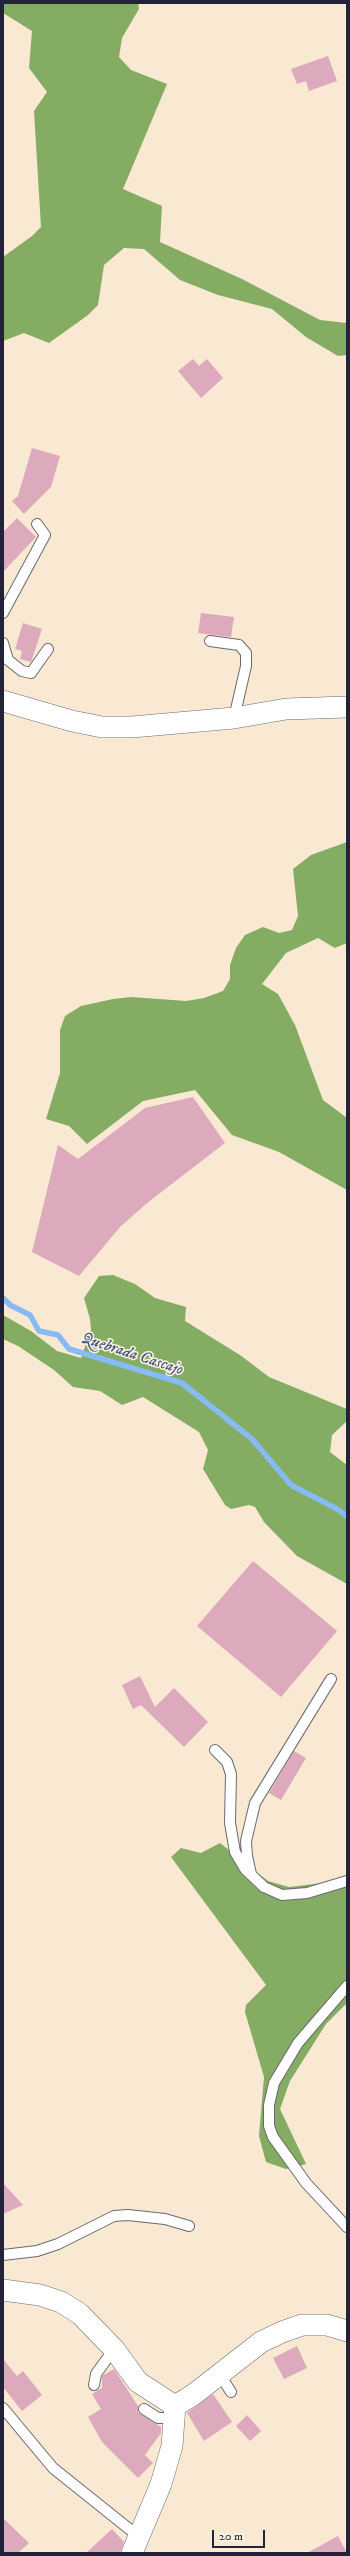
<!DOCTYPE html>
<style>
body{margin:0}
#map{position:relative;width:350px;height:2556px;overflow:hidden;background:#f9e9d3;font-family:"IM FELL DW Pica",serif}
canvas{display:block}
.frame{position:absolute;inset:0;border:4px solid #22223b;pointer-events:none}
.scale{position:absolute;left:212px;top:2530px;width:53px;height:18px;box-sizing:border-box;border:2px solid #22223b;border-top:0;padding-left:5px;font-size:12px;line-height:14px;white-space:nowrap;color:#22223b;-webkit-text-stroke:3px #fcf5e5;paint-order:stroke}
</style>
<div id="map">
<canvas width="350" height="2556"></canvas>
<div class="frame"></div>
<div class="scale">20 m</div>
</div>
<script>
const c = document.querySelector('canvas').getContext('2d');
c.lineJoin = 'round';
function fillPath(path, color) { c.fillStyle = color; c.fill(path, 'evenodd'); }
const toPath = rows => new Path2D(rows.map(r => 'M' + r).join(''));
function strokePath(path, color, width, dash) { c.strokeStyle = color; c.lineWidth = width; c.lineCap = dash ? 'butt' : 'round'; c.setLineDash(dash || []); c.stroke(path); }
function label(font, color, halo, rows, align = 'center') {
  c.font = font + ' "IM FELL DW Pica",serif'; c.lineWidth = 3; c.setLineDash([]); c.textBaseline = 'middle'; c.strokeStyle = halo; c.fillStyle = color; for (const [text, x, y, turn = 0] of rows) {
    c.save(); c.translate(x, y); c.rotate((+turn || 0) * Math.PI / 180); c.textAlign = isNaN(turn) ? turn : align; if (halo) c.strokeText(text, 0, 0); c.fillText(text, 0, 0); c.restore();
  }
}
const forest = toPath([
 [3,3,138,3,139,9,122,38,119,57,131,70,167,84,123,189,162,206,160,242,242,279,320,320,347,323,347,355,338,356,306,337,272,309,218,295,180,280,144,249,124,248,104,265,98,305,88,315,49,343,24,333,3,341,3,257,32,236,41,227,34,111,47,92,29,68,32,31,3,13],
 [347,842,347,943,335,948,318,938,286,953,262,984,278,994,295,1025,323,1100,347,1118,347,1190,279,1152,232,1135,195,1090,143,1101,87,1144,69,1126,46,1119,60,1073,60,1030,65,1016,81,1006,113,999,131,997,186,1001,204,998,223,991,230,979,230,965,236,948,245,935,263,927,279,933,292,930,298,916,293,869,311,855],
 [113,1275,135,1284,155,1298,186,1307,185,1321,240,1355,269,1377,347,1409,347,1421,332,1435,330,1452,347,1465,347,1584,297,1556,264,1522,255,1507,249,1505,231,1509,225,1505,203,1469,208,1450,199,1432,143,1397,122,1405,100,1391,73,1387,54,1370,18,1346,3,1339,3,1315,31,1331,57,1351,81,1358,91,1330,90,1319,84,1298,99,1276],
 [220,1843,268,1881,289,1887,339,1881,347,1876,347,2003,326,2024,290,2081,280,2109,306,2164,286,2169,266,2162,259,2136,264,2077,245,2012,246,2005,266,1985,171,1857,181,1848,201,1853]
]);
const stream = toPath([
 [3,1298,10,1305,30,1315,39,1331,58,1335,69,1349,182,1383,252,1439,291,1485,339,1510,347,1517]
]);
const building = toPath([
 [328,56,337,81,309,91,306,81,297,84,291,69],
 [193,359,199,366,207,359,223,378,201,398,178,371],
 [32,448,60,456,51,487,24,514,12,501,18,496],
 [17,518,36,537,3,572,3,532],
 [201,613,234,617,231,637,198,633],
 [23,623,42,629,31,662,20,659,22,651,15,649],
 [193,1097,225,1143,147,1203,120,1227,79,1276,32,1252,58,1145,78,1159,145,1108],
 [253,1561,337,1631,281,1697,197,1626],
 [140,1676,155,1707,174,1688,208,1722,184,1747,141,1705,133,1709,122,1685],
 [294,1751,306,1758,281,1800,269,1793],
 [3,2183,23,2205,3,2214],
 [297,2346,307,2368,284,2379,273,2358],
 [3,2359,17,2376,23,2371,42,2395,22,2411,3,2387],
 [114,2369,138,2406,138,2412,161,2427,161,2433,145,2455,153,2463,138,2478,102,2442,88,2417,101,2409,92,2394,102,2388,102,2376],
 [213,2394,232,2422,204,2441,187,2413],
 [247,2415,261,2431,250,2441,236,2426],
 [3,2518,29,2543,18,2553,3,2553],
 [112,2529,124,2542,120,2553,86,2553],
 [338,2536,347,2553,307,2553]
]);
const lane = toPath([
 [3,613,45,535,37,524],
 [210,641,239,645,246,653,246,666,234,718],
 [3,643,8,660,22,671,31,673,48,649],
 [215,1750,227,1762,231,1774,230,1823,235,1852,245,1869,264,1887,282,1895,307,1893,347,1881],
 [251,1874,247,1856,246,1841,255,1803,331,1679],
 [347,1986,298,2043,274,2083,269,2105,269,2126,273,2137,306,2183,347,2227],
 [3,2255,37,2251,58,2244,114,2216,128,2215,165,2219,189,2226],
 [220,2375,231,2392],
 [94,2385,96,2374,114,2349],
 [3,2408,53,2468,138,2536],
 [144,2409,158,2418,168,2418,176,2414]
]);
const street = toPath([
 [3,701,72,721,102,727,132,727,234,718,286,709,347,707],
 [3,2290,40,2295,61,2302,80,2314,114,2349,138,2382,175,2406,193,2395,261,2342,282,2332,302,2325,327,2325,347,2331],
 [132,2553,161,2484,172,2446,175,2406]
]);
const waterNames = [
 ["Quebrada Cascajo",132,1355,18]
];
fillPath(forest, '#84ac62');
strokePath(stream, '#86bbf5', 5.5);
fillPath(building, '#dca9bd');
strokePath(lane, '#6d6870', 12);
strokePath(street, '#6d6870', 22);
strokePath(lane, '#fff', 10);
strokePath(street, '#fff', 21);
label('italic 16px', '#45587c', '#fcf5e5', waterNames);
</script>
